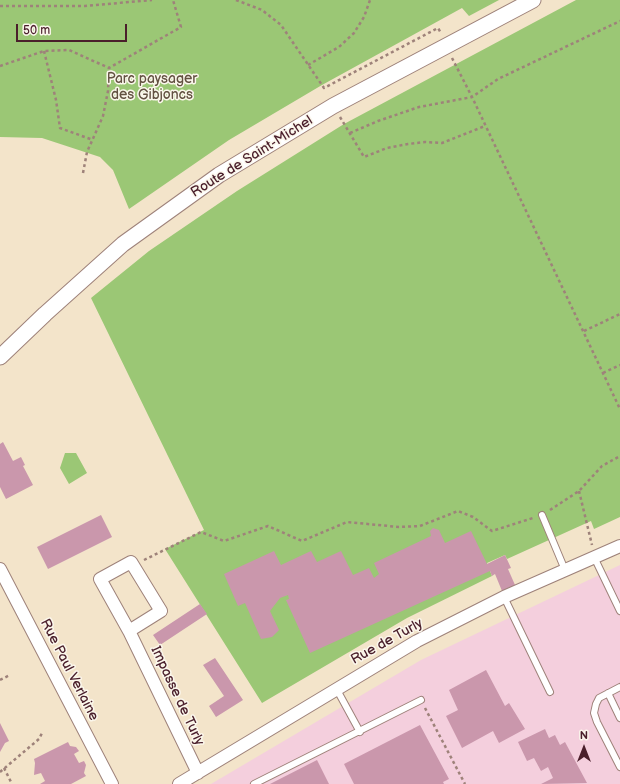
<!DOCTYPE html>
<style>
body{margin:0}
#map{position:relative;width:620px;height:784px;overflow:hidden;background:#f3e4ca;font-family:"Balsamiq Sans",sans-serif}
canvas{display:block}
.north{position:absolute;left:564px;top:728px;width:40px;height:40px;-webkit-text-stroke:3px #fbf7ec;paint-order:stroke;rotate:0deg;font-size:11px;font-weight:700;line-height:16px;text-align:center;color:#4a1f2b}
.north::after{content:'';display:block;margin:auto;width:14px;height:18px;background:#4a1f2b;clip-path:polygon(50% 0,100% 100%,50% 72%,0 100%)}
.scale{position:absolute;left:16px;top:24px;width:111px;height:18px;box-sizing:border-box;border:2px solid #4a1f2b;border-top:0;padding-left:5px;font-size:12px;line-height:14px;white-space:nowrap;color:#4a1f2b;-webkit-text-stroke:3px #fbf7ec;paint-order:stroke}
</style>
<div id="map">
<canvas width="620" height="784"></canvas>
<div class="north">N</div>
<div class="scale">50 m</div>
</div>
<script>
const c = document.querySelector('canvas').getContext('2d');
c.lineJoin = 'round';
function fillPath(path, color) { c.fillStyle = color; c.fill(path, 'evenodd'); }
const toPath = rows => new Path2D(rows.map(r => 'M' + r).join(''));
function strokePath(path, color, width, dash) { c.strokeStyle = color; c.lineWidth = width; c.lineCap = dash ? 'butt' : 'round'; c.setLineDash(dash || []); c.stroke(path); }
function label(font, color, halo, rows, align = 'center') {
  c.font = font + ' "Balsamiq Sans",sans-serif'; c.lineWidth = 3; c.setLineDash([]); c.textBaseline = 'middle'; c.strokeStyle = halo; c.fillStyle = color; for (const [text, x, y, turn = 0] of rows) {
    c.save(); c.translate(x, y); c.rotate((+turn || 0) * Math.PI / 180); c.textAlign = isNaN(turn) ? turn : align; if (halo) c.strokeText(text, 0, 0); c.fillText(text, 0, 0); c.restore();
  }
}
const built = toPath([
 [620,565,620,784,211,784,421,660]
]);
const green = toPath([
 [0,0,499,0,469,16,462,8,322,85,229,140,129,209,113,170,100,157,42,138,0,137],
 [576,0,620,0,620,517,594,529,591,521,507,559,505,555,487,563,492,576,407,618,262,703,165,549,204,530,91,298,149,251,237,191,344,124],
 [65,453,76,453,87,473,69,484,60,468]
]);
const building = toPath([
 [3,442,13,461,21,457,25,465,23,466,33,485,6,499,0,487,0,444],
 [101,515,112,537,48,569,37,547],
 [433,528,439,530,445,543,471,531,487,564,505,555,511,568,508,569,515,585,502,591,495,574,492,576,490,571,310,653,286,600,289,599,288,595,280,598,270,611,279,630,272,637,261,639,245,603,238,606,224,574,274,551,281,565,311,551,317,562,341,551,353,575,369,568,374,578,379,574,374,563,431,536,430,531],
 [200,604,207,614,160,645,153,635],
 [215,658,243,700,216,717,209,706,224,696,203,665],
 [486,670,505,706,509,703,525,729,499,743,493,731,462,748,446,716,458,710,449,690],
 [0,723,9,741,5,743,0,752],
 [420,725,449,779,443,782,444,784,354,784,344,764],
 [545,729,549,738,555,735,560,745,565,742,587,783,541,784,553,778,548,767,541,771,534,758,527,761,518,742],
 [68,742,70,746,76,747,79,751,74,754,79,763,84,761,86,765,84,773,86,776,71,784,40,784,45,781,41,773,34,775,35,763,34,759],
 [317,760,329,784,270,784]
]);
const path = toPath([
 [236,0,262,10,281,25,324,88,438,28,441,33],
 [0,6,85,6,152,0],
 [44,51,56,100,60,128,93,140],
 [452,58,472,97,498,79,620,21],
 [308,65,339,47,354,33,364,17,370,0],
 [0,66,44,51,69,50,109,68],
 [340,117,364,157,387,148,408,144,425,142,442,143,485,126],
 [350,133,378,121,419,107,472,97,620,409],
 [83,173,87,152,103,116,108,91,109,68,181,27,173,0],
 [584,331,620,314],
 [603,373,620,365],
 [579,491,592,545],
 [550,510,579,491,602,466,620,456],
 [144,560,201,532,224,541,268,526,302,541,347,522,399,527,420,526,458,511,473,517,492,531,533,518],
 [0,680,10,675],
 [425,708,465,784],
 [4,768,12,784],
 [0,772,39,739,43,731]
]);
const service = toPath([
 [542,515,565,570],
 [594,557,620,611],
 [504,597,550,692],
 [620,687,599,698,596,704,594,713,597,722,620,767],
 [336,688,360,732],
 [608,693,620,718],
 [254,784,421,700]
]);
const minor = toPath([
 [0,569,112,784],
 [129,631,161,611,131,562,100,579,129,631,198,773],
 [179,784,417,641,504,597,620,546]
]);
const tertiary = toPath([
 [0,357,45,314,123,244,219,175,333,106,533,0]
]);
const parkNames = [
 ["Parc paysager",152,79],
 ["des Gibjoncs",152,95]
];
const streetNames = [
 ["Route de Saint-Michel",252,157,-32],
 ["Rue de Turly",387,642,-29],
 ["Rue Paul Verlaine",69,670,63],
 ["Impasse de Turly",177,696,65]
];
fillPath(built, '#f4cfdd');
fillPath(green, '#9bc775');
fillPath(building, '#ca97ac');
strokePath(service, '#9e827a', 8);
strokePath(minor, '#9e827a', 14);
strokePath(tertiary, '#9e827a', 17);
strokePath(path, '#9e827a', 2.5, [3, 3]);
strokePath(service, '#fff', 6);
strokePath(minor, '#fff', 12);
strokePath(tertiary, '#fff', 15);
label('14px', '#625141', '#fbf7ec', parkNames);
label('14px', '#4a1f2b', '#fbf7ec', streetNames);
</script>
